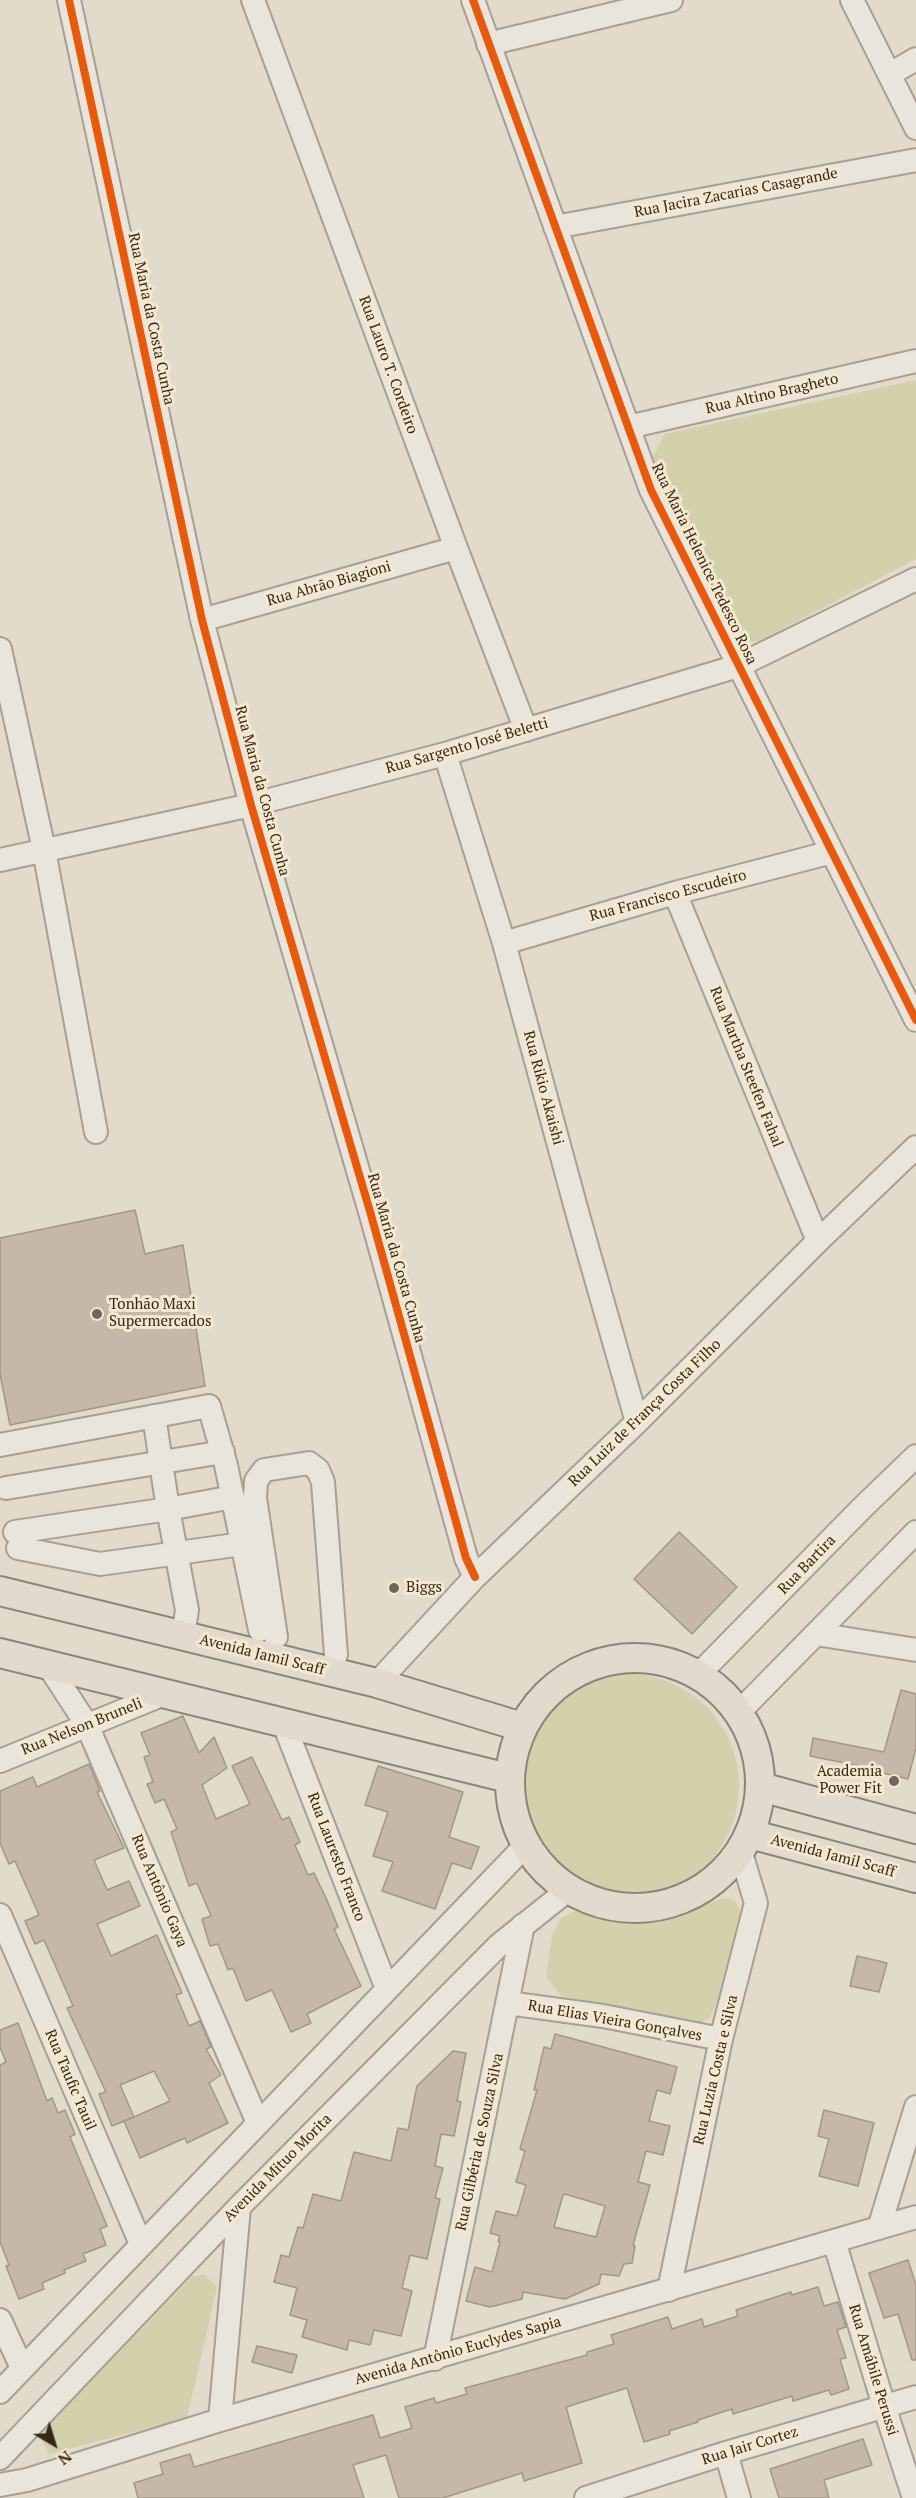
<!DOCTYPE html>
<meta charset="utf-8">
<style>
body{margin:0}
#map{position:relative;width:916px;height:2498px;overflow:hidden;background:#e2daca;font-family:"PT Serif",serif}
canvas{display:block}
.north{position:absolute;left:24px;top:2414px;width:60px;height:60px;-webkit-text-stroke:4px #f4e8ce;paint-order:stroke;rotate:142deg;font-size:16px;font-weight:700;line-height:24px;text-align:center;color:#35271c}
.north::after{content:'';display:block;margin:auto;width:21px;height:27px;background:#35271c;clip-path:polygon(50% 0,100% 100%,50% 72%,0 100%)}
</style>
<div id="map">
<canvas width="916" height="2498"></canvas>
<div class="north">N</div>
</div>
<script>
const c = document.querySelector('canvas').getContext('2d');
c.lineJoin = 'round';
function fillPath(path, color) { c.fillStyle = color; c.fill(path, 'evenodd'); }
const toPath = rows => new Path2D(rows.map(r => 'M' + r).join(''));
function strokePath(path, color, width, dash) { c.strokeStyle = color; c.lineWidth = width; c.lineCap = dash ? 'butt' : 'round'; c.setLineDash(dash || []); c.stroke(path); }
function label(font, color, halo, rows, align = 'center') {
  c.font = font + ' "PT Serif",serif'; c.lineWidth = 6; c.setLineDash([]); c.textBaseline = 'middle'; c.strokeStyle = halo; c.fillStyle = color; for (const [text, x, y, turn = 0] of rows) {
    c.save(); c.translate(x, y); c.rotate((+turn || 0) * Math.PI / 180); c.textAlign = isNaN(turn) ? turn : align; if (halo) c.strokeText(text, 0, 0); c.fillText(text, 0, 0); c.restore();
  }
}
const green = toPath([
 [916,380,916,559,758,642,749,642,730,635,652,465,653,456,665,434],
 '515 1786a112 112 0 1 1 224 0a112 112 0 1 1-224 0Z',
 [723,1898,734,1900,741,1911,717,2002,710,2018,693,2027,560,1995,546,1976,552,1936,560,1919,580,1908,610,1915,649,1919,687,1912],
 [205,2275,217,2287,187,2418,49,2454,39,2435,193,2276]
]);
const building = toPath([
 [135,1210,145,1254,183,1245,205,1386,10,1425,0,1374,0,1238,135,1210],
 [679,1532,737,1587,692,1634,634,1579,679,1532],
 [901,1690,916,1694,916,1748,908,1779,879,1772,880,1770,810,1756,813,1738,884,1752,901,1690],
 [183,1716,199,1753,214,1737,227,1768,202,1785,216,1819,250,1804,232,1766,252,1757,282,1820,289,1817,300,1842,295,1845,308,1875,314,1873,326,1898,338,1927,334,1929,361,1986,307,2014,311,2023,291,2032,272,1990,246,2001,233,1968,228,1970,218,1944,210,1946,202,1919,211,1916,197,1883,189,1886,171,1832,177,1829,164,1799,155,1803,147,1784,153,1782,144,1757,150,1755,141,1733,183,1716],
 [89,1764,100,1791,97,1792,124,1848,94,1860,107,1890,129,1881,140,1906,97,1924,111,1956,157,1935,182,1993,176,1995,189,2026,200,2021,211,2047,206,2049,221,2075,209,2083,228,2123,187,2143,185,2138,140,2158,124,2121,134,2117,112,2126,99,2094,106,2092,67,2008,73,2006,44,1940,35,1944,25,1921,39,1915,15,1861,9,1864,0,1843,0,1791,33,1777,37,1787,89,1764],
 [154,2071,170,2101,134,2117,120,2085,154,2071],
 [378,1766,463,1792,449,1837,479,1847,471,1869,452,1863,435,1909,382,1891,393,1862,373,1856,388,1812,365,1805,378,1766],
 [857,1956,887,1963,879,1992,850,1986,857,1956],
 [18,2023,47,2101,52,2098,58,2113,65,2110,75,2134,70,2137,107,2226,100,2229,106,2245,83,2254,86,2261,64,2270,65,2273,42,2283,44,2289,19,2299,6,2266,9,2265,0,2242,0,2065,6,2062,0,2047,0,2030,18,2023],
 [555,2034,677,2067,670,2094,657,2090,649,2121,670,2126,663,2155,646,2151,638,2182,650,2185,633,2245,635,2246,632,2263,624,2264,619,2276,601,2274,599,2284,565,2299,523,2292,522,2299,490,2307,466,2301,475,2267,492,2272,500,2242,498,2241,500,2236,490,2233,496,2211,517,2216,526,2185,516,2182,525,2151,520,2149,537,2090,534,2090,544,2047,551,2049,555,2034],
 [565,2194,605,2206,596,2237,554,2227,563,2195,565,2194],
 [453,2051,466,2053,457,2101,461,2102,454,2136,441,2134,435,2166,443,2168,435,2198,440,2199,427,2259,410,2255,402,2288,412,2291,401,2336,374,2330,370,2345,349,2340,347,2350,302,2337,307,2320,290,2315,297,2288,274,2282,281,2255,289,2257,298,2227,303,2228,313,2194,341,2201,354,2152,391,2161,398,2128,408,2130,417,2086,453,2051],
 [824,2110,874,2123,858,2186,819,2176,829,2139,818,2136,824,2110],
 [908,2260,916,2285,916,2360,912,2360,898,2314,884,2318,869,2273,908,2260],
 [818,2287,824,2306,838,2302,846,2327,837,2330,846,2358,840,2359,849,2389,831,2395,829,2390,793,2401,792,2396,733,2414,732,2409,698,2420,698,2422,669,2431,670,2434,644,2442,627,2388,566,2407,582,2463,524,2481,522,2473,443,2498,399,2498,386,2455,353,2465,364,2498,138,2498,134,2483,163,2474,160,2463,190,2454,194,2467,373,2415,380,2438,412,2428,405,2407,434,2398,436,2403,467,2394,465,2388,587,2355,587,2352,614,2344,611,2335,668,2317,672,2329,702,2319,704,2327,738,2316,736,2310,791,2292,792,2295,818,2287],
 [257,2346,297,2355,292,2373,252,2362,257,2346],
 [863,2439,872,2465,824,2480,829,2498,779,2498,770,2469,863,2439]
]);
const minor = toPath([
 [69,0,202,620,251,805,371,1215,466,1558,475,1577],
 [253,0,456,548,526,730],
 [473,0,651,490,916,1020],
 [852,0,916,128],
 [488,44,671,0],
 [890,74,916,59],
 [555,227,916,160],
 [628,427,916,361],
 [202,620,456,548],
 [0,649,44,850,96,1132],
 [445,754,504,943,579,1219,637,1422],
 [0,860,251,805,445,754,738,666,916,579],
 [675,893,818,1241],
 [504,943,675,893,832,852],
 [154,1416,168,1509,187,1610,183,1636],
 [0,1445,209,1406,226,1465,260,1630],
 [6,1488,223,1452],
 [15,1532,168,1509,233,1497],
 [18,1548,100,1564,242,1544],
 [816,1634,916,1650],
 [276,1637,255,1498,256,1481,264,1470,309,1463,318,1470,323,1482,336,1655],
 [48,1665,87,1725,258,2123],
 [699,1674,863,1507,916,1456],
 [377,1683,475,1577,637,1422,818,1241,916,1147],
 [739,1712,916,1532],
 [284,1724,387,1989],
 [0,1761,164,1694],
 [0,1915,141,2244],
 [508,2003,603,2016,721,2039],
 [879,2228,916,2107],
 [834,2241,884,2406,914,2498],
 [669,2290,721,2039,756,1903,741,1853],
 [0,2320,22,2368],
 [435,2359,523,1925],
 [0,2392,525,1846],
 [220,2420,239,2207],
 [726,2453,739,2498],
 [0,2458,239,2207,499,1945,568,1890],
 [0,2485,27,2480,220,2420,916,2217],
 [586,2498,726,2453,916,2397]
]);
const major = toPath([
 [0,1591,377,1683,522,1727],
 [0,1653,508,1778],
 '510 1783a125 125 0 1 1 250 0a125 125 0 1 1-250 0Z',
 [761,1787,916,1829],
 [750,1834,916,1878]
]);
const cycleway = toPath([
 [69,0,202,620,251,805,371,1215,466,1558,475,1577],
 [473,0,651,490,916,1020]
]);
const markers = [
 [97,1314,6,"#726659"],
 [394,1588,6,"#726659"],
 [894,1781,6,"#726659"]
];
const streetNames = [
 ["Rua Jacira Zacarias Casagrande",736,193,-11],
 ["Rua Maria da Costa Cunha",151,319,78],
 ["Rua Lauro T. Cordeiro",388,365,70],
 ["Rua Altino Bragheto",772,394,-13],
 ["Rua Maria Helenice Tedesco Rosa",704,564,64],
 ["Rua Abrão Biagioni",329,584,-16],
 ["Rua Sargento José Beletti",467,746,-16],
 ["Rua Maria da Costa Cunha",262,791,75],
 ["Rua Francisco Escudeiro",668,896,-15],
 ["Rua Martha Steefen Fahal",746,1067,68],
 ["Rua Rikio Akaishi",543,1088,75],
 ["Rua Maria da Costa Cunha",396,1258,74],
 ["Rua Luiz de França Costa Filho",645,1413,-44],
 ["Rua Bartira",807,1565,-46],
 ["Avenida Jamil Scaff",262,1655,14],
 ["Rua Nelson Bruneli",82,1727,-22],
 ["Avenida Jamil Scaff",833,1856,15],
 ["Rua Lauresto Franco",336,1857,69],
 ["Rua Antônio Gaya",159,1891,67],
 ["Rua Elias Vieira Gonçalves",615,2021,10],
 ["Rua Luzia Costa e Silva",716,2070,-77],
 ["Rua Taufic Tauil",70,2080,67],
 ["Rua Gilbéria de Souza Silva",480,2142,-78],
 ["Avenida Mituo Morita",278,2168,-45],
 ["Avenida Antônio Euclydes Sapia",458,2351,-16],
 ["Rua Amábile Perussi",873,2370,73],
 ["Rua Jair Cortez",750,2446,-17]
];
const poiNames = [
 ["Tonhão Maxi",109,1305],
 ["Supermercados",109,1322],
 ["Biggs",406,1588],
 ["Academia",882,1772,"right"],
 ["Power Fit",882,1789,"right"]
];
fillPath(green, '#d2d1ac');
fillPath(building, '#c5b8ab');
strokePath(building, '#a29689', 1.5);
strokePath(minor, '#a79f94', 26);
strokePath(major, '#8c847a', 32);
strokePath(minor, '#eae5db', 22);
strokePath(major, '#e2dbcd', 28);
strokePath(cycleway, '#e8590c', 8);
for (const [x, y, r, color] of markers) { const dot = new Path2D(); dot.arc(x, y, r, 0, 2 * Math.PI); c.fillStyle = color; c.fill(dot); strokePath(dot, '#f4e8ce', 2); }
label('15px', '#35271c', '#f4e8ce', streetNames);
label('15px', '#35271c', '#f4e8ce', poiNames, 'left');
</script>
